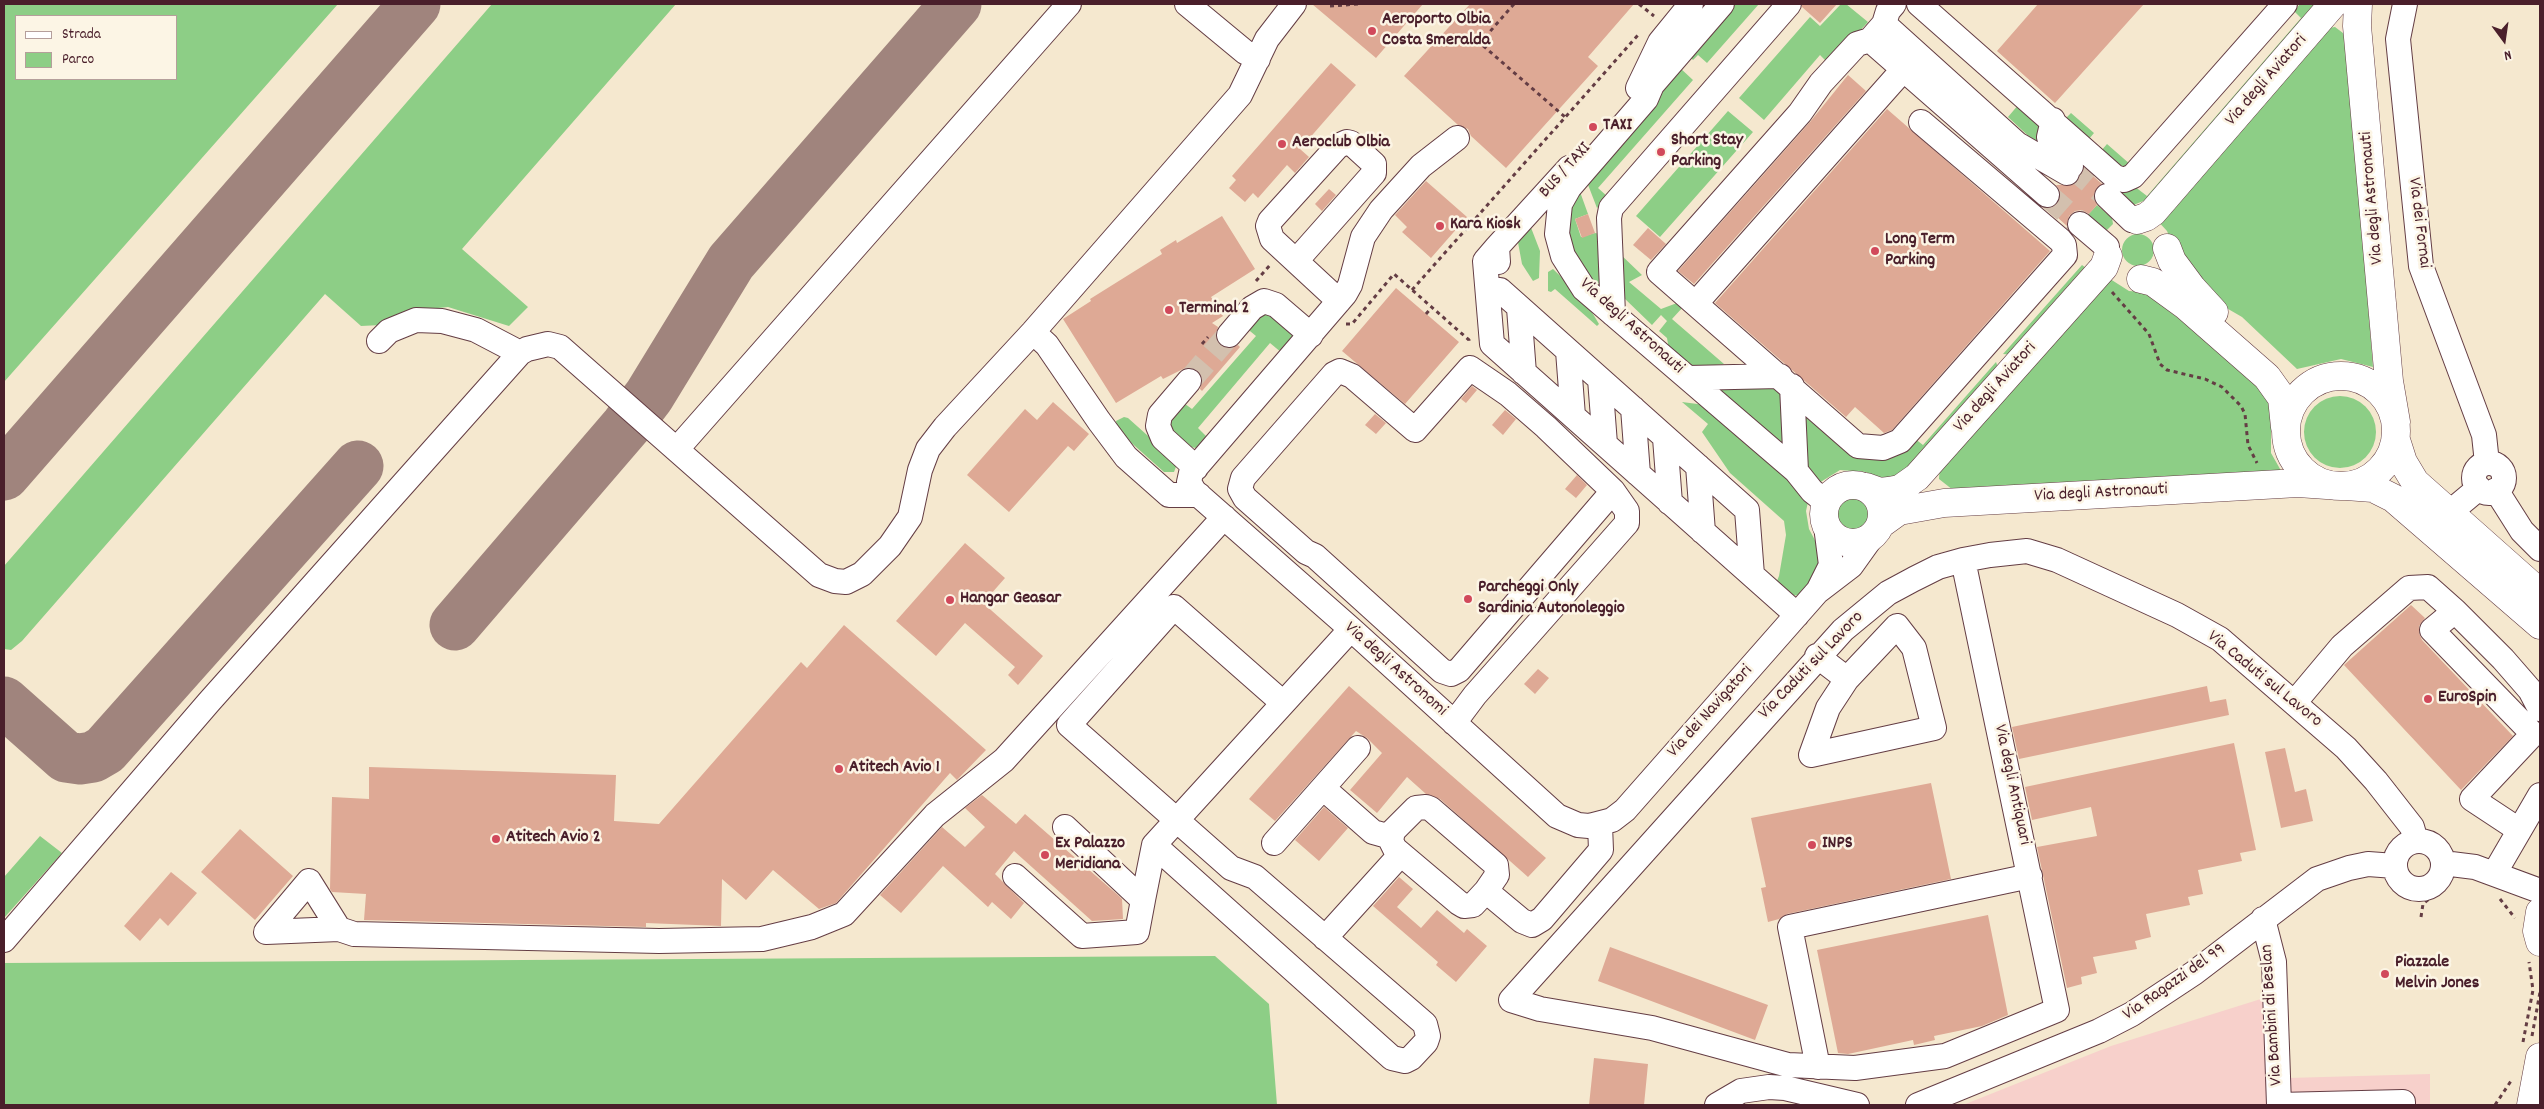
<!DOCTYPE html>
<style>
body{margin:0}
#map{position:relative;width:2544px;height:1109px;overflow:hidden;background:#f5e8cf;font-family:Dekko,sans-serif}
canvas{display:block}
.frame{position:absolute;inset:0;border:5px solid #4a1f2b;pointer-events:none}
.legend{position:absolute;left:15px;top:15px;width:162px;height:65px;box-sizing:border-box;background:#fcf5e5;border:1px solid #b59f9b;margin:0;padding:6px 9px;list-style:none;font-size:15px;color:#4a1f2b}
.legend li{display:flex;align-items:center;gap:10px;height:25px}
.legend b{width:25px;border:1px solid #b59f9b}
.north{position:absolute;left:2479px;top:15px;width:50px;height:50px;-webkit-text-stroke:4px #fcf5e5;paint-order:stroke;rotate:166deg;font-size:14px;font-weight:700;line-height:20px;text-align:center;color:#4a1f2b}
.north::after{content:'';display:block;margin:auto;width:18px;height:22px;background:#4a1f2b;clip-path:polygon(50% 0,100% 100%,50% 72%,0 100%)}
</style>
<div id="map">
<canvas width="2544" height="1109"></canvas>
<div class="frame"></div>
<ul class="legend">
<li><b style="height:6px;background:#fff"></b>Strada</li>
<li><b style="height:14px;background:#8dce86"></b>Parco</li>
</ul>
<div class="north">N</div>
</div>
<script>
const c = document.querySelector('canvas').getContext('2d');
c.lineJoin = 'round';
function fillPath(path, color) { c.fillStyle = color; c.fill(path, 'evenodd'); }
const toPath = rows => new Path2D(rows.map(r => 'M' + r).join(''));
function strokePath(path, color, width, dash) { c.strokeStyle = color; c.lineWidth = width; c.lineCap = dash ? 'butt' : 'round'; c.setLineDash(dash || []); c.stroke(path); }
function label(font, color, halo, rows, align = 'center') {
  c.font = font + ' Dekko,sans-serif'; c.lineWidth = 5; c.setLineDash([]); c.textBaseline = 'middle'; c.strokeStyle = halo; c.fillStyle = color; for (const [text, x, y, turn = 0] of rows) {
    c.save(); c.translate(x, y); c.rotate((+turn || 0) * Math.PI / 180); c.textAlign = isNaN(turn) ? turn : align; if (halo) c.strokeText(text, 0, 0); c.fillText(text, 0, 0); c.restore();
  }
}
const built = toPath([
 [2264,998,2288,1078,2430,1074,2430,1105,1963,1105,2111,1046]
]);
const green = toPath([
 [4,4,338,4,4,382],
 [16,16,176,16,176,79,16,79],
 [492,4,676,4,462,249,528,307,509,326,448,307,419,310,381,325,361,326,325,294,22,641,11,650,4,649,4,566],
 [1735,4,1759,4,1707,63,1698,55,1693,60,1689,56],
 [1841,4,1846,4,1868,22,1829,64,1820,55,1764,120,1739,98,1810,17,1820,26],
 [2300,4,2323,4,2153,197,2131,206,2114,187,2134,186,2147,196,2301,18,2294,11],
 [2335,27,2347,36,2373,367,2341,359,2297,369,2242,317,2223,306,2175,250,2167,231,2156,219,2322,29],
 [1679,67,1693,80,1598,188,1608,197,1597,208,1585,177],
 [2019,104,2043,125,2037,144,2008,117],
 [1728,111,1753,132,1660,237,1636,216],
 [2071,113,2094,133,2089,139,2065,119],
 [2107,144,2131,165,2125,171,2101,151],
 [1576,187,1579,189,1588,214,1575,219,1581,237,1595,233,1600,234,1600,282,1596,286,1577,265,1565,232],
 [2097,205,2112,218,2113,224,2105,232,2084,219],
 [1530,225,1540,251,1539,278,1533,281,1522,264,1517,237],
 '2122 250a16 16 0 1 1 32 0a16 16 0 1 1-32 0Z',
 [1619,253,1642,275,1629,282,1661,309,1677,303,1683,307,1672,319,1724,364,1691,368,1688,365,1689,363,1671,348,1669,350,1667,338,1659,331,1667,321,1661,315,1652,325,1623,297],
 [2082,265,2090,271,2017,355,2003,354],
 [1553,269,1584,299,1599,324,1597,326,1555,289,1551,292,1548,291,1548,272],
 [2107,277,2129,291,2144,292,2232,359,2263,391,2271,409,2271,453,2284,476,1953,490,1939,479,1940,462],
 [1268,311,1293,333,1294,337,1282,353,1270,343,1198,428,1208,438,1197,448,1189,447,1170,430,1169,414,1181,401,1192,409,1256,336,1245,327],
 [1996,362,2000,373,1914,471,1886,483,1866,472,1840,470,1819,483,1801,460,1803,413,1848,452,1914,438,1923,445],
 [1718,386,1725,387,1725,390,1748,389,1749,386,1772,386,1787,399,1790,452,1718,394],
 '2304 432a36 36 0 1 1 72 0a36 36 0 1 1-72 0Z',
 [1682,402,1705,405,1802,488,1808,502,1806,511,1809,529,1818,546,1823,566,1799,595,1783,597,1774,588,1779,576,1786,535,1784,521,1730,473,1702,432,1708,424],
 [1124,417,1128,418,1175,460,1177,464,1174,472,1164,472,1117,430,1116,421],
 '1836 514a16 16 0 1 1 32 0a16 16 0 1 1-32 0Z',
 [40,836,62,853,4,918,4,877],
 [1215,956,1269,1004,1277,1105,4,1105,4,963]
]);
const taxiway = toPath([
 [4,475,415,4],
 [455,625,626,426,649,396,731,262,956,4],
 [4,702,66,757,80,759,93,757,105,750,358,466]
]);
const building = toPath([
 [1312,4,1423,4,1376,58],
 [1470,4,1634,4,1588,57,1598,66,1506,168,1471,136,1468,129,1458,125,1404,76],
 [1802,4,1837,4,1820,23,1802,7],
 [2038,4,2144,4,2055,103,1997,51],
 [1331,63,1356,85,1300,149,1309,157,1295,173,1287,165,1258,198,1253,193,1245,202,1229,188,1236,180,1232,176],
 [1848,75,1866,91,1694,284,1678,271,1810,122],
 [1887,109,2050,251,1892,430,1884,433,1855,407,1846,417,1715,303],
 [2084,168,2102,184,2094,193,2097,205,2089,214,2082,210,2075,211,2069,216,2067,226,2047,208,2057,204,2060,198,2060,191,2056,185,2073,185],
 [1426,181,1467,217,1431,258,1402,232,1407,227,1395,215],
 [1329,189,1336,195,1322,211,1315,204],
 [1588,214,1595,233,1582,238,1575,219],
 [1222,216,1255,269,1211,297,1223,316,1212,323,1218,327,1216,340,1226,348,1238,345,1240,347,1202,391,1200,389,1202,377,1198,371,1192,368,1185,368,1163,379,1161,376,1116,403,1063,319,1091,301,1090,299,1162,254,1160,250,1176,240,1177,243],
 [1648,228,1666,244,1651,260,1633,245],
 [1396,288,1459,342,1405,404,1342,351],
 [1472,386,1477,390,1466,403,1461,399],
 [1053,402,1089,434,1074,451,1068,446,1009,512,967,475,1025,409,1037,420],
 [1505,410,1516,419,1503,435,1492,425],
 [1375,414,1386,423,1376,434,1365,425],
 [1577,475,1587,485,1576,498,1565,489],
 [965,543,1005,578,983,603,1043,656,1018,685,1008,675,1015,667,965,623,936,656,896,621],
 [2411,605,2425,618,2419,626,2419,633,2422,640,2513,736,2461,790,2344,665],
 [844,625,986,750,957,780,950,773,836,903,819,909,773,870,746,900,722,879,721,926,646,923,646,927,364,920,366,894,332,892,330,889,332,797,369,799,369,767,616,775,614,821,659,824,801,662,807,668],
 [1538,669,1549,678,1535,694,1524,684],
 [1349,686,1546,858,1528,877,1440,799,1426,794,1407,777,1377,813,1350,790,1382,753,1367,738,1356,731,1275,821,1249,799],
 [2207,686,2210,702,2226,699,2229,715,2019,759,2012,727],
 [2234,743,2256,850,2240,853,2242,861,2198,870,2203,894,2188,897,2190,905,2146,914,2151,937,2135,941,2137,949,2093,957,2097,973,2081,977,2082,984,2067,988,2037,847,2097,836,2091,807,2032,820,2025,787],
 [2285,748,2295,792,2306,789,2313,821,2281,828,2265,752],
 [1931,783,1951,879,1787,914,1779,919,1768,922,1761,888,1766,887,1751,818],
 [982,795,1016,824,1025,814,1119,896,1122,899,1123,919,1092,921,1014,851,995,874,1024,903,1011,919,992,902,988,907,943,866,901,913,880,895,942,827,965,847,985,827,965,808],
 [1324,807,1348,828,1319,861,1295,840],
 [240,829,293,876,255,920,201,872],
 [171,872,197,893,168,926,160,918,140,941,124,926],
 [1399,877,1413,889,1397,907,1421,928,1437,910,1464,933,1467,929,1487,946,1456,982,1436,965,1438,962,1373,906],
 [1988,915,2008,1015,1982,1026,1934,1036,1935,1040,1914,1045,1913,1040,1848,1054,1838,1053,1817,950],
 [1610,947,1768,1005,1755,1040,1598,981],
 [1594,1058,1648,1064,1644,1105,1589,1105]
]);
const minorTunnel = toPath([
 [2071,166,2107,196],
 [2047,195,2080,224],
 [1189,381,1229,335]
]);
const path = toPath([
 [1514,4,1480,43,1565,117],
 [1639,4,1654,16],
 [1330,6,1359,4],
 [1256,281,1270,265],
 [1412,290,1639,34],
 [2112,292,2149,334,2160,364,2167,370,2205,379,2222,387,2241,406,2245,414,2248,445,2257,463],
 [1426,314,1432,307],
 [1346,324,1352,324,1394,274,1469,340,1469,343],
 [1202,344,1208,337],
 [2500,899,2515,918],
 [2421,917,2423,904,2446,885],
 [2532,1036,2540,992],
 [2523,1042,2533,990,2529,962],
 [2495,1105,2511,1081]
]);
const minor = toPath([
 [1187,4,1245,52,1258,59],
 [1722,4,1652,85,1646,99,1569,188,1560,204,1557,234,1563,256,1584,289,1796,471,1812,491,1826,502],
 [1919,4,2115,177,2124,180,2133,176,2285,4],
 [2405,4,2398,39,2421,266,2484,435,2487,463],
 [1884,24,1888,11,1894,4],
 [1870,40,2047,195],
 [1638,88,1660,42,1691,4],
 [2053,120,2049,137,2051,144,2071,166],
 [1921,122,2060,240,2064,245,2065,255,1900,441,1883,448,1858,446,1659,272,1800,113,1821,83,1857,44,1870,40,1884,24,2017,144,2067,173],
 [1457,138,1421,166,1381,210,1363,237,1350,285,1345,294,1191,473,1189,482,1194,491,1351,629,1557,816,1578,825,1589,826,1612,820,1625,810,1817,592,1851,566,1876,531],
 [2107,196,2132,220],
 [2080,224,2107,247],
 [1497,247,1485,261,1492,344,1797,615],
 [1296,261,1374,173,1374,164,1351,143,1347,142,1338,146,1270,221,1268,226,1272,239,1339,301],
 [1498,262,1497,247,1569,168],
 [1500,290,1747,510,1752,575],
 [1696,303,1917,54],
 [1519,308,1524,373],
 [1613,314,1609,218,1611,208,1789,4],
 [1033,332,1047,345,1099,421,1126,457,1169,495,1199,495],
 [1229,335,1252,308,1264,301,1276,305,1311,335],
 [379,341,389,331,416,320,442,321,476,330,520,353],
 [1568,351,1573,416],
 [1688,378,1780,376],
 [1600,379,1605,444],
 [1189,381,1160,415,1158,426,1163,438,1196,468],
 [1792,386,1796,471],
 [1633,408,1638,474],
 [1665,438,1670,503],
 [677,449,1069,4],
 '2474 478a15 15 0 1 1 30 0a15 15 0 1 1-30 0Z',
 [1698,466,1703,532],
 [2496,490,2522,531,2540,549],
 [2449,513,2479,488],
 [1963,560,2057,1010,1945,1056,1855,1068,1788,1065,1652,1028,1540,1009,1511,1000,1843,630,1888,593,1914,579,1938,567,1963,560,1990,555,2027,551,2057,560,2177,615,2220,639,2346,748,2376,781,2412,827,2416,841],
 [1818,591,1831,565,1826,526],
 [1817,656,1847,679,1828,708,1811,755,1934,728,1914,648,1897,626,1847,679],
 [2295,702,2342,646,2409,588,2428,587,2455,611],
 [1454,723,1475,695,1627,523,1627,511,1613,491,1546,427,1508,394,1470,368,1415,430,1352,376,1340,371,1334,374,1243,478,1240,489,1245,498,1306,552,1315,556,1442,671,1451,674,1459,670,1613,491],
 [1323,788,1373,832,1391,837],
 [2519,830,2472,799,2533,734,2432,630,2455,611,2503,659,2530,690,2540,709],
 '2395 865a24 24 0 1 1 48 0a24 24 0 1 1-48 0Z',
 [1274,843,1358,748],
 [1154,845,1392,1058,1405,1061,1411,1058,1426,1042,1428,1036,1425,1024,1255,877,1231,868,1069,725,1174,607,1283,703],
 [2443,863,2475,867,2540,891],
 [2494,874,2540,795],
 [1015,876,1082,936,1137,932,1143,900,1065,827],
 [1486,891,1497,875,1496,865,1431,809,1426,807,1416,808,1393,831,1391,841,1395,849,1459,903,1464,906,1473,905,1486,891,1522,921,1532,925,1542,919,1601,850,1600,825],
 [1143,900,1154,845,1351,629],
 [2263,919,2274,962,2279,1105,2403,1102,2403,1105],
 [339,929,266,932,309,881,339,929,354,934,659,941,762,939,812,927,844,914,935,815,1004,760,1224,517],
 [1325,938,1401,854],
 [4,940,209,702,520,353,527,349,548,344,560,347,819,575,835,581,846,582,862,574,890,546,910,517,920,470,928,449,945,427,1033,332,1240,95,1267,39,1294,4],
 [1818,1067,1790,927,2030,876],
 [1717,1105,1741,1091,1769,1087,1785,1088,1857,1105],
 [1918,1105,2099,1031,2132,1014,2194,973,2317,879,2349,868,2368,864,2395,866]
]);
const major = toPath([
 [2358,4,2357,26,2389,381,2396,422],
 [2137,220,2146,217,2153,212,2333,4],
 [2167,248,2172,261,2192,288,2214,312],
 [2141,279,2153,282,2186,306,2267,377,2282,398,2285,427],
 '2286 431a55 55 0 1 1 110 0a55 55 0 1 1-110 0Z',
 [2396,440,2403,462,2415,482,2540,593],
 '1824 514a29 29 0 1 1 58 0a29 29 0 1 1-58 0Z',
 [2346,486,2373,488,2393,498,2540,625],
 [1866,487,1880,492,1889,491,1900,489,1917,477,2104,267,2108,256],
 [1881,524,1899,511,1944,503,2298,483,2327,485],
 [2540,912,2537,931,2540,942],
 [2531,1105,2540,1057]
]);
const markers = [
 [1372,31,5,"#d1495b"],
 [1593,127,5,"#d1495b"],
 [1282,144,5,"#d1495b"],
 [1661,152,5,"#d1495b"],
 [1440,226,5,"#d1495b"],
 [1875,251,5,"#d1495b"],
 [1169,310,5,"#d1495b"],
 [1468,599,5,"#d1495b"],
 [950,600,5,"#d1495b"],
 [2428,699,5,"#d1495b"],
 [839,769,5,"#d1495b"],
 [496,839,5,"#d1495b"],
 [1812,845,5,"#d1495b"],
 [1045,855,5,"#d1495b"],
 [2385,974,5,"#d1495b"]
];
const poiNames = [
 ["Aeroporto Olbia",1382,21],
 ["Costa Smeralda",1382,42],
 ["TAXI",1603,127],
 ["Short Stay",1671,142],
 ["Parking",1671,163],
 ["Aeroclub Olbia",1292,144],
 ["Kara Kiosk",1450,226],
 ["Long Term",1885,241],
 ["Parking",1885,262],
 ["Terminal 2",1179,310],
 ["Parcheggi Only",1478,589],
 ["Sardinia Autonoleggio",1478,610],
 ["Hangar Geasar",960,600],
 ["EuroSpin",2438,699],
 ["Atitech Avio 1",849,769],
 ["Atitech Avio 2",506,839],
 ["Ex Palazzo",1055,845],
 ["Meridiana",1055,866],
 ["INPS",1822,845],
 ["Piazzale",2395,964],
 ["Melvin Jones",2395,985]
];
const streetNames = [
 ["Via degli Aviatori",2267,81,-49],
 ["BUS / TAXI",1566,171,-48],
 ["Via degli Astronauti",2373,198,-95],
 ["Via dei Fornai",2418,223,83],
 ["Via degli Astronauti",1631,327,42],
 ["Via degli Aviatori",1996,388,-48],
 ["Via degli Astronauti",2101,494,-3],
 ["Via Caduti sul Lavoro",1812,666,-46],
 ["Via degli Astronomi",1395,670,42],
 ["Via Caduti sul Lavoro",2264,680,39],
 ["Via dei Navigatori",1711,712,-48],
 ["Via degli Antiquari",2011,785,78],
 ["Via Ragazzi del 99",2175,983,-35],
 ["Via Bambini di Beslan",2273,1015,-94]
];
fillPath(built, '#f7d0cb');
fillPath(green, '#8dce86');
strokePath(taxiway, '#a0847d', 51);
fillPath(building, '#dea995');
strokePath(minorTunnel, '#d3c0ae', 24, [24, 12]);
strokePath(minor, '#643d44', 26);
strokePath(major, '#643d44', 29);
strokePath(path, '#643d44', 3, [4, 4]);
strokePath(minor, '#fff', 24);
strokePath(major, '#fff', 28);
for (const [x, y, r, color] of markers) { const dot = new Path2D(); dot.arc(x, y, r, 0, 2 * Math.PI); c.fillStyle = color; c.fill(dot); strokePath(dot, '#fcf5e5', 2); }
label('bold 18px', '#4a1f2b', '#fcf5e5', poiNames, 'left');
label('18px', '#4a1f2b', '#fcf5e5', streetNames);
</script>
